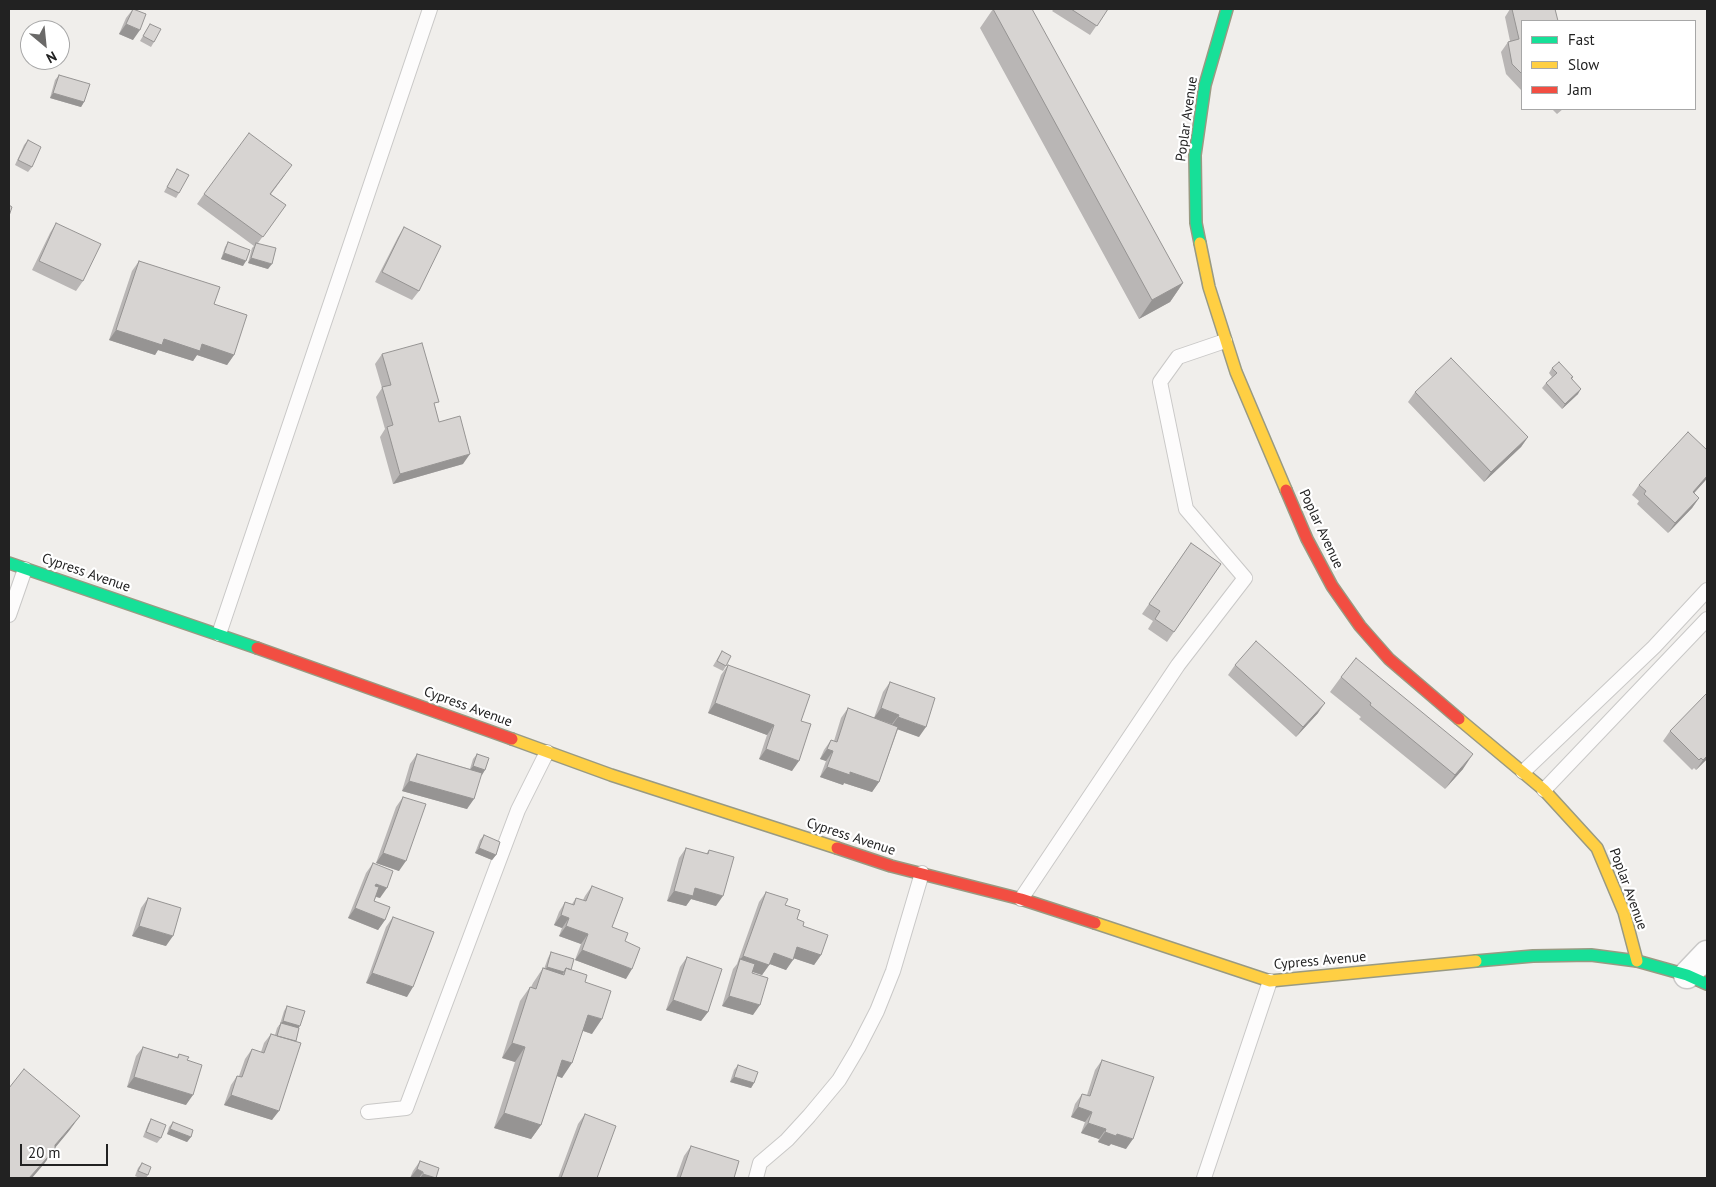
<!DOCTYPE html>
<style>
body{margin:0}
#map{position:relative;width:1716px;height:1187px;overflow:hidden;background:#f0eeeb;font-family:"PT Sans",sans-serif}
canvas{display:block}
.frame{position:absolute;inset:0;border:10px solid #222;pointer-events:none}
.legend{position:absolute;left:1521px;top:20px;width:175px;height:90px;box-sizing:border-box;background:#fff;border:1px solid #a7a7a7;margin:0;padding:6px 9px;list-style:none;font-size:15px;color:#222}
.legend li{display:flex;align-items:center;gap:10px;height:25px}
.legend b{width:25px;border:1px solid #a7a7a7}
.north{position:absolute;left:20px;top:20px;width:50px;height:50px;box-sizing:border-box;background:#fff;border:1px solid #a7a7a7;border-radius:50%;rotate:152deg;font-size:14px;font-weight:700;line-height:20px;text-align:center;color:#222}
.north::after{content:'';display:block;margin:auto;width:18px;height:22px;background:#6a6968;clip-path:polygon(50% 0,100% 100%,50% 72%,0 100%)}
.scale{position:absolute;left:20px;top:1144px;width:88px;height:22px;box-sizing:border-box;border:2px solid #222;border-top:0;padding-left:6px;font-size:15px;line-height:18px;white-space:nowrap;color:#222;-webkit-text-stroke:4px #fff;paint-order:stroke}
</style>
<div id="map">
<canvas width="1716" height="1187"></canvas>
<div class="frame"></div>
<ul class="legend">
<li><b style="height:6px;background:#16e098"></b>Fast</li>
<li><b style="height:6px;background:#ffcf43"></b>Slow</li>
<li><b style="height:6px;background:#f24e42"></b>Jam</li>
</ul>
<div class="north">N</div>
<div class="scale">20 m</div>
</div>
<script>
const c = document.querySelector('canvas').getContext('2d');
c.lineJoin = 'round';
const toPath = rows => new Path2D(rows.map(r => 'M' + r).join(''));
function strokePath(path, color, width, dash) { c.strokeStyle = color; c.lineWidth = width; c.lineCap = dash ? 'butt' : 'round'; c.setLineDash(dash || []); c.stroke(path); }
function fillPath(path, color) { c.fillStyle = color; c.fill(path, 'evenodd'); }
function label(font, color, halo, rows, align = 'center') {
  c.font = font + ' "PT Sans",sans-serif'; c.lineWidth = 4.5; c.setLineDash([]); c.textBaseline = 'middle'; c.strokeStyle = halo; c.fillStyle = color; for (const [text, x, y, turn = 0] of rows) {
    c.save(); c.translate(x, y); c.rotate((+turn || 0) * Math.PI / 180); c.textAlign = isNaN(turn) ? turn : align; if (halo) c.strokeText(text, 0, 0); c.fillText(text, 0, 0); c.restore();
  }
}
const lane = toPath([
 [9,615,25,569],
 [219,634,430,9],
 [1523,772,1654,647,1707,590],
 [1544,790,1707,619],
 [1021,899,1178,665,1245,578,1186,509,1160,382,1178,357,1225,341],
 [368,1112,406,1108,518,810,547,752],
 [756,1178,760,1163,787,1140,809,1116,839,1080,858,1048,877,1011,893,971,922,873],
 [1204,1178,1270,981]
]);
const street = toPath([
 [1687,975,1707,954]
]);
const fast = toPath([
 [1200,243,1196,223,1195,155,1205,85,1227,9],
 [9,563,257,648],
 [1476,961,1533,956,1591,955,1637,961,1687,975,1707,984]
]);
const slow = toPath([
 [1200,243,1209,287,1236,372,1286,490],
 [1459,719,1544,790,1597,848,1624,912,1637,961],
 [512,739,611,775,837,848],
 [1095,923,1270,981,1476,961]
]);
const jam = toPath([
 [1286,490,1307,539,1332,586,1360,626,1389,659,1459,719],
 [257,648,512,739],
 [837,848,891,866,1021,899,1095,923]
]);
const wall = toPath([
 [133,9,133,40,119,34,126,18],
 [993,9,1183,283,1170,302,1139,319,980,28],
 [1054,9,1108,9,1090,35,1052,11],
 [1510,9,1555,9,1522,21,1522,88,1521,90,1506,74,1501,52,1508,42,1510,41,1505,17],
 [150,24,154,42,151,47,140,41],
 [59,75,84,102,81,107,50,98,55,80],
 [1552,109,1563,109,1557,114],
 [28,140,32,167,28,172,15,165,24,145],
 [177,169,179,193,176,198,164,192],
 [285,175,271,194,286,205,258,243,268,269,248,263,252,248,254,246,197,204,204,194],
 [56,223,83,281,76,291,32,270,50,233],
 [404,227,419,291,412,300,375,282,398,237],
 [228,242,243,266,221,259,225,247],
 [139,261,214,304,234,355,227,365,197,355,193,361,158,350,155,355,109,340,132,271],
 [382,354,435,407,439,422,463,464,393,484,380,437,385,429,376,397,382,388,375,364],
 [1552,368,1573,377,1572,379,1578,394,1562,409,1542,388,1546,383,1552,377,1549,373],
 [1415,392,1528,437,1521,447,1484,482,1408,402],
 [1707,450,1707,478,1694,493,1699,498,1692,508,1668,533,1637,504,1639,501,1632,495,1639,485],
 [1191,543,1221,564,1167,642,1148,629,1153,621,1142,614],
 [722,651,726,666,723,671,713,666],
 [728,665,801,721,792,771,759,759,767,735,708,713,721,675],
 [1235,665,1318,713,1296,737,1228,675],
 [1341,677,1463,769,1445,789,1359,719,1361,717,1330,692],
 [890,682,919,737,898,729,879,782,872,792,844,783,843,785,820,777,826,761,820,759,824,750,831,740,834,741,841,718,848,708,874,718,883,692],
 [1670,731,1707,759,1696,770,1694,768,1692,770,1663,741],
 [417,754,470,769,473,759,477,754,485,770,481,775,467,809,402,791,410,764],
 [403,797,399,871,376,863,396,807],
 [484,835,496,855,492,860,475,853,480,840],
 [686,848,706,854,709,850,716,906,691,899,686,906,667,901,679,858],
 [373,863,380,898,376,897,374,901,385,920,378,930,348,918,366,873],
 [592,886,612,927,625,941,626,979,575,960,581,944,559,936,562,928,554,925,559,912,565,902,572,904,576,898,583,900,585,896],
 [766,892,785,905,803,926,821,955,814,965,793,958,786,970,770,964,762,975,752,972,753,1015,722,1006,733,969,737,964,759,902],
 [148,898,166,946,132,936,141,908],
 [393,917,407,997,366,983,386,927],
 [551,952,585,982,592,1034,583,1031,562,1078,557,1076,541,1125,531,1139,494,1128,515,1062,502,1058,520,1001,530,987,531,987,533,983,543,968,544,969,548,958],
 [687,957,708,1012,701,1021,666,1010,680,967],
 [287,1006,299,1028,272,1120,224,1105,231,1085,237,1076,239,1076,245,1059,252,1049,261,1052,264,1043,271,1034,275,1035,277,1028,280,1024,284,1011],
 [143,1047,177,1057,179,1054,187,1060,186,1105,127,1087,136,1056],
 [1102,1060,1126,1149,1111,1144,1109,1146,1098,1142,1099,1139,1081,1133,1085,1122,1071,1117,1075,1104,1082,1094,1087,1095,1095,1070],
 [738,1065,754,1083,751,1088,730,1082,734,1070],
 [585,1114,597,1178,558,1178,578,1124],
 [151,1119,161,1138,157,1143,143,1137,148,1124],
 [173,1122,191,1137,187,1142,167,1134,169,1127],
 [691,1146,734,1178,676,1178,684,1156],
 [420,1161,436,1178,410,1178,413,1171],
 [142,1163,148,1175,146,1178,140,1178,135,1176,138,1168]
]);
const shadedWall = toPath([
 [126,24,140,30,133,40,119,34],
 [53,93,84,102,81,107,50,98],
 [224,253,246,261,243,266,221,259],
 [251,258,272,264,268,269,248,263],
 [1183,283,1170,302,1139,319,1152,300],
 [116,330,164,339,202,344,234,355,227,365,197,355,193,361,158,350,155,355,109,340],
 [1581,389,1578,394,1562,409,1565,404],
 [1528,437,1521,447,1484,482,1491,472],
 [470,454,463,464,393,484,400,474],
 [1707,476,1707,478,1705,481,1686,502,1693,492],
 [1699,498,1692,508,1668,533,1675,523],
 [715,703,774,725,767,735,708,713],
 [1325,703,1318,713,1296,737,1303,727],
 [881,708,899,715,892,724,874,718],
 [898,717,926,727,919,737,891,727],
 [766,749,799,761,792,771,759,759],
 [827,749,833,751,826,761,820,759],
 [1473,754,1463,769,1445,789,1455,775],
 [1707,756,1707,759,1696,770,1703,760],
 [473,766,485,770,482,775,469,771],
 [827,767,850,772,879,782,872,792,844,783,843,785,820,777],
 [409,781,474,799,467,809,402,791],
 [479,848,496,855,492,860,475,853],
 [383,853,406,861,399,871,376,863],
 [376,884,387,888,380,898,369,894],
 [695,888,723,896,716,906,691,899,686,906,667,901,674,891],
 [355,908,385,920,378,930,348,918],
 [561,915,569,918,562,928,554,925],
 [139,926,173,936,166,946,132,936],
 [566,926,588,934,581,944,559,936],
 [797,947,821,955,814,965,790,957],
 [582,950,632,969,626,979,575,960],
 [774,953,793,960,786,970,767,963],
 [743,956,769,965,762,975,738,967,739,961],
 [547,967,564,972,560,977,543,972],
 [372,973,413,987,407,997,366,983],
 [729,996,760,1005,753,1015,722,1006],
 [673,1000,708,1012,701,1021,666,1010],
 [588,1015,602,1019,592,1034,578,1029],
 [283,1021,300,1026,297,1031,279,1026],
 [512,1043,525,1047,515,1062,502,1058],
 [562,1060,572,1063,562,1078,552,1074],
 [134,1077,193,1095,186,1105,127,1087],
 [734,1077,754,1083,751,1088,730,1082],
 [231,1095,279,1111,272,1120,224,1105],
 [1078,1107,1092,1112,1085,1122,1071,1117],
 [504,1113,541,1125,531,1139,494,1128],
 [80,1116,69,1131,45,1160,55,1145],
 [1088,1123,1106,1129,1099,1139,1081,1133],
 [170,1129,191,1137,187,1142,167,1134],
 [1105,1132,1117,1134,1133,1139,1126,1149,1111,1144,1109,1146,1098,1142],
 [55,1149,44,1164,32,1178,29,1178],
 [417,1169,423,1172,419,1178,410,1178],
 [423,1174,436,1178,420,1178]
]);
const building = toPath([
 [133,9,146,14,140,30,126,24,133,9],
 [993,9,1032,9,1183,283,1152,300,993,9],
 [1071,9,1108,9,1097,26,1071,9],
 [1512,9,1555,9,1558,21,1522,21,1522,74,1512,64,1508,42,1519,39,1512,9],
 [150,24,161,29,154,42,143,36,150,24],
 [59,75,90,84,84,102,53,93,59,75],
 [249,133,292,165,270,194,286,205,263,237,204,194,249,133],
 [28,140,41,147,32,167,18,160,28,140],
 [177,169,189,175,179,193,167,187,177,169],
 [9,205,12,207,9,216,9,205],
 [56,223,101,244,83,281,39,261,56,223],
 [404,227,441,246,419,291,382,272,404,227],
 [228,242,250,250,246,261,224,253,228,242],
 [256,243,276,248,272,264,251,258,256,243],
 [139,261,220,287,214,304,247,315,234,355,202,344,200,351,164,339,162,345,116,330,139,261],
 [422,343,439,402,434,403,439,422,460,416,470,454,400,474,387,427,393,425,382,387,391,385,382,354,422,343],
 [1451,358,1528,437,1491,472,1415,392,1451,358],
 [1559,362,1573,377,1571,378,1581,389,1565,404,1546,383,1557,373,1552,368,1559,362],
 [1688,432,1707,450,1707,476,1693,492,1699,498,1675,523,1644,494,1646,491,1639,485,1688,432],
 [1191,543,1221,564,1174,632,1155,619,1160,611,1149,604,1191,543],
 [1256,641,1325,703,1303,727,1235,665,1256,641],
 [722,651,731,656,726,666,717,661,722,651],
 [1356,658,1473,754,1455,775,1370,705,1371,703,1341,677,1356,658],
 [728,665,810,695,801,721,811,724,799,761,766,749,774,725,715,703,728,665],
 [890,682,935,698,926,727,898,717,899,715,881,708,890,682],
 [1707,693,1707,756,1703,760,1701,758,1699,760,1670,731,1707,693],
 [848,708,898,727,879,782,850,772,850,775,827,767,833,751,827,749,831,740,837,742,848,708],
 [417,754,482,773,474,799,409,781,417,754],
 [477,754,489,758,485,770,473,766,477,754],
 [403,797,426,804,406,861,383,853,403,797],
 [484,835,500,842,496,855,479,848,484,835],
 [686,848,708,854,709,850,734,857,723,896,695,888,693,896,674,891,686,848],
 [373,863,393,871,387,888,376,884,375,886,379,887,374,901,390,907,385,920,355,908,373,863],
 [592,886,623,898,612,927,628,933,625,941,640,948,632,969,582,950,588,934,566,926,569,918,561,915,565,902,574,905,576,898,586,901,592,886],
 [766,892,788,899,785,905,800,910,797,919,804,922,803,926,828,935,821,955,797,947,793,960,774,953,769,965,743,956,766,892],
 [148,898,181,908,173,936,139,926,148,898],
 [393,917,434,932,413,987,372,973,393,917],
 [551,952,574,959,571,970,566,968,564,972,547,967,551,952],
 [687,957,722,969,708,1012,673,1000,687,957],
 [740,959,755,964,752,973,768,978,760,1005,729,996,740,959],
 [543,968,564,975,566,968,587,975,585,982,611,991,602,1019,588,1015,572,1063,562,1060,541,1125,504,1113,525,1047,512,1043,530,987,536,989,543,968],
 [287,1006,305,1011,300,1026,283,1021,287,1006],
 [281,1023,299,1028,296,1041,277,1036,281,1023],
 [271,1034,301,1043,279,1111,231,1095,237,1076,242,1077,252,1049,264,1053,271,1034],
 [143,1047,178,1058,179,1054,189,1057,187,1060,202,1065,193,1095,134,1077,143,1047],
 [1102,1060,1154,1077,1133,1139,1117,1134,1116,1136,1105,1132,1106,1129,1088,1123,1092,1112,1078,1107,1082,1094,1090,1096,1102,1060],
 [738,1065,758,1072,754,1083,734,1077,738,1065],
 [24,1069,80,1116,55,1145,55,1149,29,1178,9,1178,9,1088,24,1069],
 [585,1114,616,1126,597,1178,561,1178,585,1114],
 [151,1119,166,1125,161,1138,146,1132,151,1119],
 [173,1122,193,1130,191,1137,170,1129,173,1122],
 [691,1146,739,1161,734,1178,680,1178,691,1146],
 [420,1161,439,1168,436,1178,423,1174,423,1172,417,1169,420,1161],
 [142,1163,151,1167,148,1175,138,1171,142,1163]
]);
const streetNames = [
 ["Poplar Avenue",1187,119,-82],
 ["Poplar Avenue",1321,529,65],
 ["Cypress Avenue",86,573,19],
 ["Cypress Avenue",468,707,20],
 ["Cypress Avenue",851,837,18],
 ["Poplar Avenue",1628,889,70],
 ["Cypress Avenue",1320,961,-5]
];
strokePath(lane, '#c9c8c7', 16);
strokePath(street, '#c9c8c7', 29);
strokePath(fast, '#999a82', 14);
strokePath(slow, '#999a82', 14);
strokePath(jam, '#999a82', 14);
strokePath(lane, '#fdfcfc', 14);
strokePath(street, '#fdfcfc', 26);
strokePath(fast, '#16e098', 11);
strokePath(slow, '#ffcf43', 11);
strokePath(jam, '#f24e42', 11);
fillPath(wall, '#b9b6b5');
fillPath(shadedWall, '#969493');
fillPath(building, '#d7d4d2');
strokePath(building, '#969493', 1);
label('14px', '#222', '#fff', streetNames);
</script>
